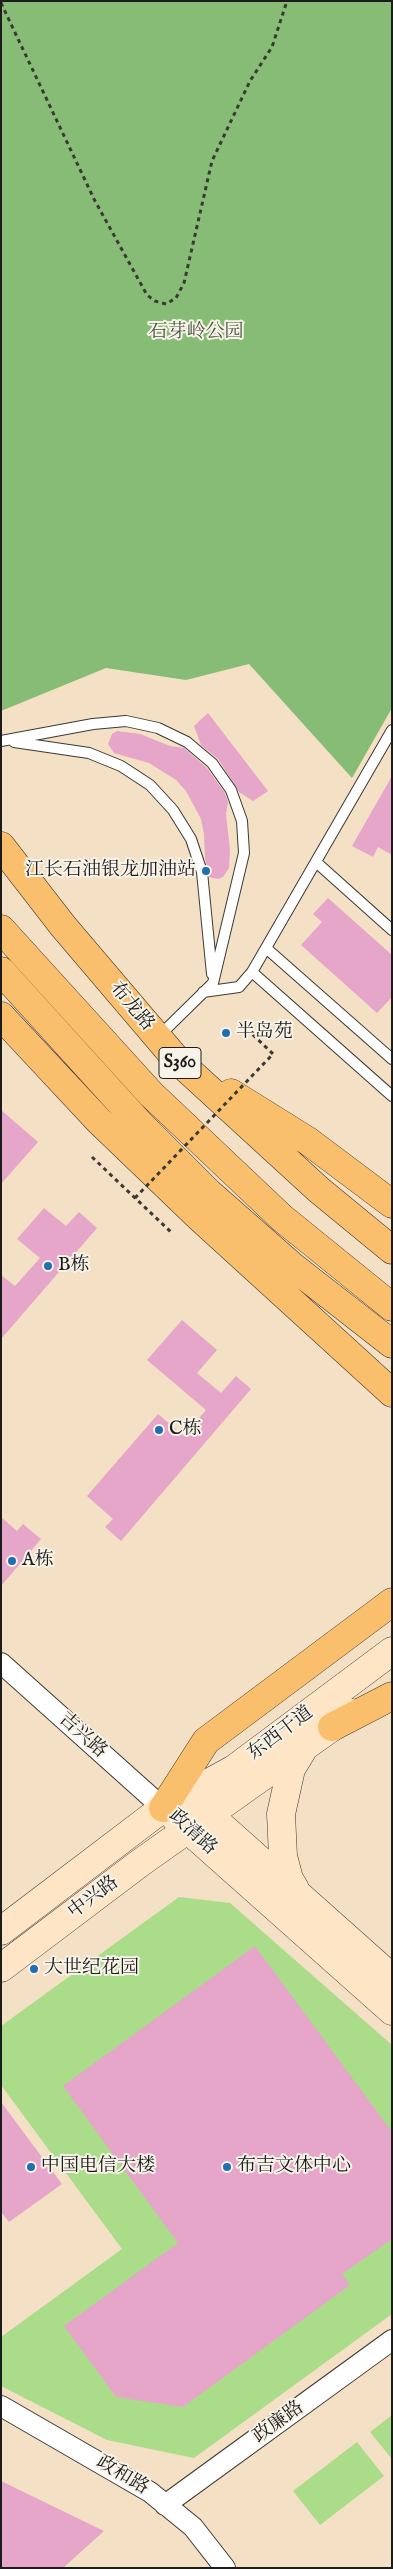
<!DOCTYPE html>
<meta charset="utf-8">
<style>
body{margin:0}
#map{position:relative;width:393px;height:2569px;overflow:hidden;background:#f4e0c4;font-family:"IM FELL English",serif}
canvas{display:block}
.frame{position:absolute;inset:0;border:2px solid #1c1c1c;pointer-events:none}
</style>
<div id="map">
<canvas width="393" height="2569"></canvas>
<div class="frame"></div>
</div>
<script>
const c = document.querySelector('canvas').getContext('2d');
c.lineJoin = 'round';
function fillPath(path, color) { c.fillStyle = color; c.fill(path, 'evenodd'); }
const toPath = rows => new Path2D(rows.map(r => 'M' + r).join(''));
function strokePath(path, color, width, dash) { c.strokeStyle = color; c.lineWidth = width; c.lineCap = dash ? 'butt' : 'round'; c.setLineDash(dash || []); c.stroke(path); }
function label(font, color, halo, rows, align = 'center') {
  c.font = font + ' "IM FELL English","Noto Serif SC",serif'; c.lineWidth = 4; c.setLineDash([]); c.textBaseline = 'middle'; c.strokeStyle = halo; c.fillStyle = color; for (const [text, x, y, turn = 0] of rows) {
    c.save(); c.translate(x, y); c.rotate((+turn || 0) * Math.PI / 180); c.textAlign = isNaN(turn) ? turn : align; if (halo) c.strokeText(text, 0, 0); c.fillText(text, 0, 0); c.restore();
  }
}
const green = toPath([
 [179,1897,230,1903,392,2045,392,2314,194,2458,107,2440,1,2386,1,2337,122,2249,1,2085,1,2026],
 [392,2415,392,2459,370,2432],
 [357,2442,384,2476,320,2525,293,2491]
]);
const forest = toPath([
 [1,1,392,1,392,708,352,778,249,664,186,680,106,668,1,711]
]);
const building = toPath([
 [208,713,268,791,253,801,239,792,218,759,201,745,194,726],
 [117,731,140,734,170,746,184,748,207,768,225,793,228,802,226,814,230,850,229,868,223,877,218,879,209,877,205,858,204,834,201,819,186,791,176,780,149,763,114,753,108,744,112,734],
 [392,776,392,855,378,847,373,857,352,846],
 [328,898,392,955,392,997,377,1013,301,945,322,922,313,914],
 [1,1110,38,1142,1,1184],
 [44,1208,66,1226,79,1212,97,1228,1,1339,1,1275,15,1286,40,1258,17,1239],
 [182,1320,217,1350,197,1373,221,1393,236,1376,251,1389,121,1541,105,1527,113,1519,87,1496,158,1414,184,1436,206,1410,147,1360],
 [1,1517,17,1531,23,1524,41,1539,1,1586],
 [255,1946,392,2132,392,2239,342,2274,350,2285,183,2407,116,2397,64,2326,178,2243,63,2086],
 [1,2102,62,2184,9,2222,1,2212],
 [1,2481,104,2531,63,2568,1,2568]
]);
const path = toPath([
 [1,3,94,199,147,295,155,301,166,304,176,298,184,283,212,161,250,81,272,47,287,1],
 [247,1029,273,1054],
 [92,1157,173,1234]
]);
const lane = toPath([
 [1,741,93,724,126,721,158,728,187,742,212,763,231,790,242,821,244,853,213,983,159,1036],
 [14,742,89,753,121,766,150,785,173,810,191,839,202,872,212,974],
 [316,862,392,930],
 [266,948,392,1059],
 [252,972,392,1096],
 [203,992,239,987,252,972,392,730]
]);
const street = toPath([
 [1,1663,163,1808],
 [1,2406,150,2492,193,2527,225,2568],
 [165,2505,392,2340]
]);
const secondary = toPath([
 [193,1813,209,1815,392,1978],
 [176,1819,392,2011],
 [295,1889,289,1879,283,1856,281,1814,291,1769,302,1751],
 [1,1931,163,1808,234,1769,392,1651],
 [1,1968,140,1863,352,1713]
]);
const primary = toPath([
 [1,846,63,926,177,1060,319,1190,392,1250],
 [1,929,151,1094,282,1218,392,1307],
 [1,971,139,1123,209,1193,292,1266,392,1344],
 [1,1016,99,1121,200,1218,392,1393],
 [231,1093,308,1141,392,1204],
 [332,1727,392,1696],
 [163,1808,206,1741,392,1602]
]);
const pathBridge = toPath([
 [135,1198,273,1054]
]);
const markers = [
 [206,871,5,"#1f6fb2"],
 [226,1033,5,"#1f6fb2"],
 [48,1266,5,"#1f6fb2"],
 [159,1430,5,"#1f6fb2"],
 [12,1561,5,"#1f6fb2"],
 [34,1969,5,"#1f6fb2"],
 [31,2167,5,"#1f6fb2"],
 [227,2167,5,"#1f6fb2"]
];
const shields = [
 [180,1063,42]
];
const shieldNames = [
 ["S360",180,1063]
];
const parkNames = [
 ["石芽岭公园",196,333]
];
const poiNames = [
 ["江长石油银龙加油站",196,871,"right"],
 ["半岛苑",236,1033],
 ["B栋",58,1266],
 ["C栋",169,1430],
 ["A栋",22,1561],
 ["大世纪花园",44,1969],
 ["中国电信大楼",41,2167],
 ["布吉文体中心",237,2167]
];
const streetNames = [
 ["布龙路",131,1007,50],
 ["东西干道",281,1734,-37],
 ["吉兴路",82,1736,42],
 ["政清路",192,1833,42],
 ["中兴路",94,1898,-37],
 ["政廉路",279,2423,-36],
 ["政和路",122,2476,31]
];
fillPath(green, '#aadc8a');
fillPath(forest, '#87bc76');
fillPath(building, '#e5a6ca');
strokePath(lane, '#3c3935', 12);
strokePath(street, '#3c3935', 22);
strokePath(secondary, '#3c3935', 29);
strokePath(primary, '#3c3935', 29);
strokePath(path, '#3c3935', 3, [4, 4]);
strokePath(lane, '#fff', 10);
strokePath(street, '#fff', 20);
strokePath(secondary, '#fde5c5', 28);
strokePath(primary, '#f9bf6d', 28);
strokePath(pathBridge, '#3c3935', 3, [4, 4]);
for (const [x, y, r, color] of markers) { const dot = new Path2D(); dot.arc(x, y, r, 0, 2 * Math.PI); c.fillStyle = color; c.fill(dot); strokePath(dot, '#f7f3e8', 2); }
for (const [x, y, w] of shields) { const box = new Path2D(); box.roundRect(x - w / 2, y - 15.5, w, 31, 4); c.fillStyle = '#f7f3e8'; c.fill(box); strokePath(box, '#1c1c1c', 1); }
label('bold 18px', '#1c1c1c', null, shieldNames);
label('19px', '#47563d', '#f7f3e8', parkNames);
label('19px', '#1c1c1c', '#f7f3e8', poiNames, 'left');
label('19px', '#1c1c1c', '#f7f3e8', streetNames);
</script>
